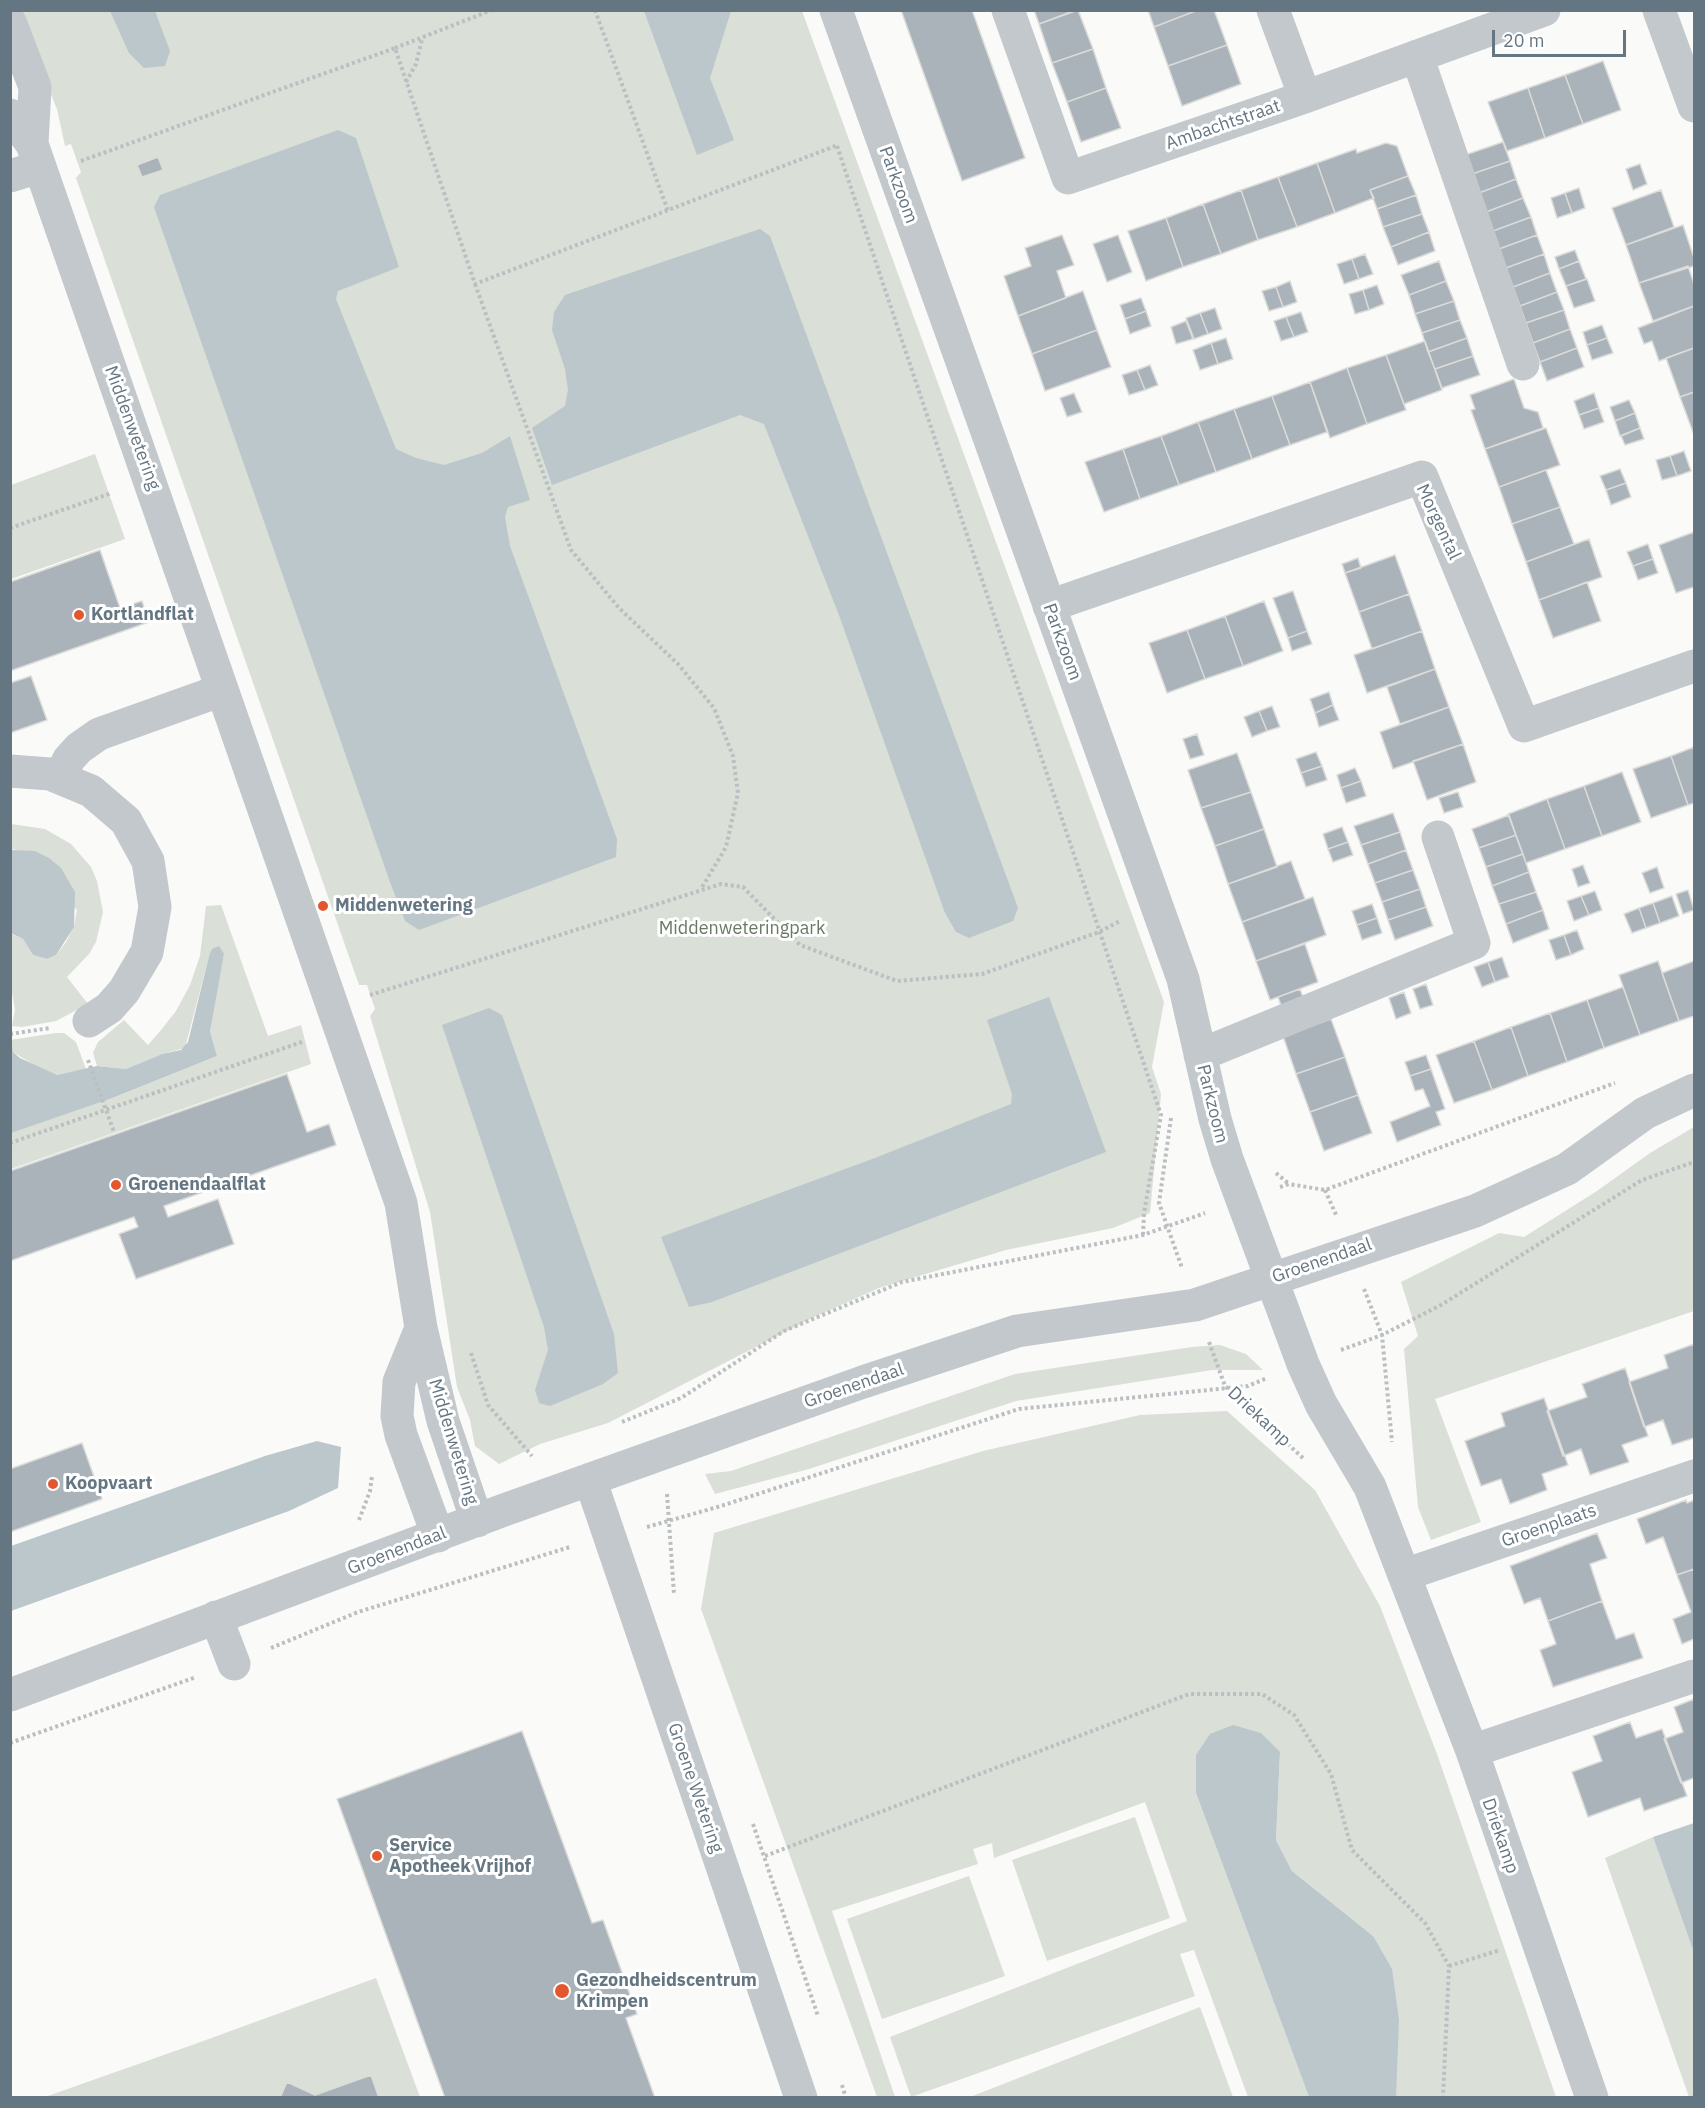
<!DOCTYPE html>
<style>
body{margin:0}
#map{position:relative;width:1705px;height:2108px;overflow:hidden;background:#fafaf8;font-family:"IBM Plex Sans",sans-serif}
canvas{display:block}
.frame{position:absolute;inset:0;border:12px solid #657683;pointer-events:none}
.scale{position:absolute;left:1492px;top:30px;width:134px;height:27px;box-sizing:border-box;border:3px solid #657683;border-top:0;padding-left:8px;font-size:18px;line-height:21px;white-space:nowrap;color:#657683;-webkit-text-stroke:4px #fff;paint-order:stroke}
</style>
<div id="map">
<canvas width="1705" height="2108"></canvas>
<div class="frame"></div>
<div class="scale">20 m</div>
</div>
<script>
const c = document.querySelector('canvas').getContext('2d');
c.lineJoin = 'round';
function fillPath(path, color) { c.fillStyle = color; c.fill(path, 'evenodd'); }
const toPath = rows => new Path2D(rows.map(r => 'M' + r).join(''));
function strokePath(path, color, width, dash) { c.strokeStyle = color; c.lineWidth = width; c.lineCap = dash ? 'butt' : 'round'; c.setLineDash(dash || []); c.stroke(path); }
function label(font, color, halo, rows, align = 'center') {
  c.font = font + ' "IBM Plex Sans",sans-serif'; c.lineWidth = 6; c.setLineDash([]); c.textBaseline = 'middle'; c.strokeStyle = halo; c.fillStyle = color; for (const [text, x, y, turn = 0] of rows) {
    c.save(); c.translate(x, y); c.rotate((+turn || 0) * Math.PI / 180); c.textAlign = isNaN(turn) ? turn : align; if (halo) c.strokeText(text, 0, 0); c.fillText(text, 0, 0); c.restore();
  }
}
const green = toPath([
 [17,11,802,11,1164,1002,1152,1067,1161,1094,1150,1213,1113,1228,1006,1250,879,1288,814,1317,608,1423,540,1444,499,1464,475,1446,470,1420,457,1387,430,1212,370,1016,375,1009,367,985,359,985,76,178,81,172,71,144,65,146,57,109],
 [95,454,125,539,11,579,11,485],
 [11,824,45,829,71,844,91,867,97,881,103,912,96,942,89,954,67,977,88,1004,56,1021,22,1027,12,1026,15,1010,11,986,10,933,23,939,33,955,47,959,56,955,66,942,74,926,77,910,14,849,11,850],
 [221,905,268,1036,301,1025,311,1064,11,1169,10,1133,110,1099,217,1056,210,1031,211,1018,224,954,209,956,185,1048,162,1054,126,1069,97,1066,93,1053,98,1042,124,1020,148,1045,161,1030,176,1011,190,985,200,956,206,906],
 [56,1033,64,1033,76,1042,86,1069,57,1075,49,1074,13,1052,10,1040],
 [1694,1127,1694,1311,1435,1399,1481,1522,1431,1540,1418,1507,1404,1349,1418,1336,1401,1282,1499,1233,1524,1237,1597,1191,1650,1153],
 [1220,1345,1246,1354,1263,1370,1212,1370,1016,1401,809,1469,715,1494,705,1474,731,1471,1015,1374,1192,1347],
 [1227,1411,1315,1490,1380,1606,1437,1754,1556,2097,1396,2097,1373,1936,1292,1871,1276,1840,1280,1752,1196,1793,1309,2097,1248,2097,1194,1950,1180,1954,1195,1996,911,2097,890,2037,1187,1921,1145,1802,994,1858,992,1843,973,1849,978,1864,832,1911,895,2097,877,2097,701,1609,714,1533,983,1451,1140,1415],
 [1135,1817,1170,1918,1047,1961,1012,1860],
 [1653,1837,1694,1953,1694,2097,1689,2097,1605,1858],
 [969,1876,1005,1976,882,2019,847,1919],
 [376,1978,420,2097,42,2098,195,2044],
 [1200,2007,1233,2097,970,2097]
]);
const water = toPath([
 [110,11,155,11,170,51,165,66,144,68,129,53],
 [644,11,731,11,710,78,734,140,697,155],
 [338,130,356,138,399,267,338,291,336,299,396,449,416,458,444,465,482,453,510,436,530,500,508,507,505,517,510,546,617,839,616,857,419,930,405,921,390,882,154,207,160,195],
 [760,229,770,236,1018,908,1013,921,969,938,956,932,945,913,839,615,764,424,740,415,552,485,532,428,565,406,568,390,565,369,552,330,554,312,565,295],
 [10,850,35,851,49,858,61,868,75,892,74,927,56,955,47,959,33,955,23,939,11,933],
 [219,946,224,954,210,1031,217,1056,110,1099,11,1133,11,1041,13,1052,20,1058,57,1075,97,1066,126,1069,162,1054,181,1050,188,1042,209,956,212,949],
 [1049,997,1106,1152,712,1302,689,1307,661,1237,875,1158,1011,1104,1012,1094,987,1020],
 [489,1008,502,1015,614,1334,618,1373,603,1384,550,1406,539,1403,535,1390,548,1350,544,1327,442,1025],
 [317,1441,341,1447,338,1488,289,1511,11,1611,11,1546,265,1456],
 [1233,1725,1261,1733,1280,1752,1276,1840,1292,1871,1373,1936,1392,1969,1399,2020,1396,2097,1309,2097,1196,1793,1196,1755,1210,1734],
 [1694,1823,1694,1953,1653,1837]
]);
const building = toPath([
 [901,10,972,10,1025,158,962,181,901,10],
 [1034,10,1076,10,1039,24,1034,10],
 [1078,10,1093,49,1052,63,1039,24,1078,10],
 [1148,10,1198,10,1154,27,1148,10],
 [1198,10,1214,10,1227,45,1168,66,1154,27,1198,10],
 [1227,45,1241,84,1182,106,1168,66,1227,45],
 [1093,49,1106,88,1067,102,1052,63,1093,49],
 [1603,61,1621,110,1583,124,1565,75,1603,61],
 [1565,75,1583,124,1545,138,1528,88,1565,75],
 [1106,88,1121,128,1081,142,1067,102,1106,88],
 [1528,88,1545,138,1507,151,1488,102,1528,88],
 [1503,142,1510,161,1472,174,1465,155,1503,142],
 [1386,143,1397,146,1408,176,1370,190,1374,198,1335,213,1317,163,1356,149,1357,153,1386,143],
 [158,157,163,170,142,177,137,165,158,157],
 [1510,161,1516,179,1479,193,1472,174,1510,161],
 [1317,163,1335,213,1297,227,1278,177,1317,163],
 [1640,164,1647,184,1633,190,1626,169,1640,164],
 [1408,176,1416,195,1377,209,1370,190,1408,176],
 [1278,177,1297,227,1258,240,1241,190,1278,177],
 [1516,179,1523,198,1486,212,1479,193,1516,179],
 [1579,188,1585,208,1572,213,1565,193,1579,188],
 [1241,190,1258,240,1221,254,1203,204,1241,190],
 [1661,190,1674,227,1626,245,1612,208,1661,190],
 [1565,193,1572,213,1557,218,1551,198,1565,193],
 [1416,195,1422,214,1383,227,1377,209,1416,195],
 [1523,198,1531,217,1493,231,1486,212,1523,198],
 [1203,204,1221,254,1183,267,1166,218,1203,204],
 [1422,214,1429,232,1391,247,1383,227,1422,214],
 [1531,217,1537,235,1499,249,1493,231,1531,217],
 [1166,218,1183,267,1146,281,1128,231,1166,218],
 [1683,225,1694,258,1694,266,1639,283,1626,245,1683,225],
 [1429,232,1435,251,1398,265,1391,247,1429,232],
 [1062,235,1074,265,1057,271,1066,298,1018,316,1004,276,1031,266,1025,248,1062,235],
 [1118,235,1132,272,1107,282,1093,244,1118,235],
 [1537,235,1544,254,1506,268,1499,249,1537,235],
 [1575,250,1579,261,1559,269,1555,257,1575,250],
 [1365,254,1373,274,1359,279,1352,259,1365,254],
 [1544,254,1550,273,1513,287,1506,268,1544,254],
 [1352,259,1359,279,1344,284,1337,264,1352,259],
 [1439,261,1446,281,1409,295,1401,275,1439,261],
 [1579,261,1586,279,1566,286,1559,269,1579,261],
 [1688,266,1694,284,1694,306,1653,321,1639,283,1688,266],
 [1550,273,1557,292,1520,306,1513,287,1550,273],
 [1587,279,1595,301,1574,308,1566,286,1587,279],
 [1290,281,1297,302,1283,307,1276,287,1290,281],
 [1446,281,1454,301,1415,314,1409,295,1446,281],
 [1377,285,1384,304,1369,310,1363,290,1377,285],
 [1276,287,1283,307,1269,311,1262,291,1276,287],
 [1363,290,1369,310,1355,314,1349,294,1363,290],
 [1083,291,1097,330,1032,354,1018,316,1083,291],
 [1557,292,1564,310,1526,323,1520,306,1557,292],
 [1141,298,1146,311,1125,319,1120,305,1141,298],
 [1454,301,1460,320,1422,333,1415,314,1454,301],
 [1694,306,1694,348,1659,361,1652,341,1644,344,1638,328,1694,306],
 [1215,308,1222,329,1208,334,1200,313,1215,308],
 [1564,310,1570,329,1533,343,1526,323,1564,310],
 [1146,311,1151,326,1130,334,1125,319,1146,311],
 [1301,312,1308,332,1294,337,1286,317,1301,312],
 [1200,313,1208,334,1194,339,1186,318,1200,313],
 [1286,317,1294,337,1281,341,1274,321,1286,317],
 [1460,320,1467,338,1428,352,1422,333,1460,320],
 [1186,321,1193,339,1176,344,1171,327,1186,321],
 [1602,325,1607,338,1587,345,1583,332,1602,325],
 [1570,329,1577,348,1540,362,1533,343,1570,329],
 [1097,330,1111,367,1045,391,1032,354,1097,330],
 [1226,338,1233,359,1218,364,1211,343,1226,338],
 [1467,338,1473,356,1435,369,1428,352,1467,338],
 [1607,338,1613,353,1592,360,1587,345,1607,338],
 [1425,341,1442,390,1404,404,1386,355,1425,341],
 [1211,343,1218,364,1200,370,1193,350,1211,343],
 [1577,348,1584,367,1547,381,1540,362,1577,348],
 [1694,348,1694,392,1680,397,1666,358,1694,348],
 [1386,355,1406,410,1367,424,1347,368,1386,355],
 [1473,356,1480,375,1442,388,1435,369,1473,356],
 [1150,365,1158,385,1145,390,1137,370,1150,365],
 [1347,368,1367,424,1330,438,1310,382,1347,368],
 [1137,370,1145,390,1129,395,1122,375,1137,370],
 [1514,379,1524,408,1538,412,1543,428,1485,449,1471,410,1475,409,1470,395,1514,379],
 [1310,382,1327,432,1290,445,1272,396,1310,382],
 [1694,392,1694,435,1680,397,1694,392],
 [1074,393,1082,412,1067,417,1060,398,1074,393],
 [1594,393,1599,408,1579,415,1574,401,1594,393],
 [1272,396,1290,445,1252,459,1234,409,1272,396],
 [1629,400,1635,413,1615,421,1610,407,1629,400],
 [1599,408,1604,422,1584,429,1579,415,1599,408],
 [1234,409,1252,459,1216,472,1198,422,1234,409],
 [1635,413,1640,428,1620,436,1615,421,1635,413],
 [1198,422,1216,472,1179,485,1161,436,1198,422],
 [1546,428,1560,465,1499,487,1485,449,1546,428],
 [1640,428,1644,439,1625,445,1621,436,1640,428],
 [1161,436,1179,485,1140,499,1123,449,1161,436],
 [1123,449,1140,499,1104,512,1085,462,1123,449],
 [1684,451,1691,471,1677,476,1670,456,1684,451],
 [1670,456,1677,476,1662,480,1656,460,1670,456],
 [1620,469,1626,483,1606,490,1600,476,1620,469],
 [1546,470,1560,507,1512,524,1499,487,1546,470],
 [1626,483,1631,497,1611,505,1606,490,1626,483],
 [1560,507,1574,544,1526,562,1512,524,1560,507],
 [1694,532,1694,587,1676,593,1659,545,1694,532],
 [1589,539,1602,577,1539,600,1526,562,1589,539],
 [1648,544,1653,559,1633,566,1627,552,1648,544],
 [100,550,120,608,142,601,149,622,10,671,10,582,100,550],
 [1395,555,1409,594,1359,612,1345,573,1395,555],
 [1358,558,1361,568,1345,573,1342,564,1358,558],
 [1653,559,1658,573,1638,580,1633,566,1653,559],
 [1587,582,1601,621,1553,638,1539,600,1587,582],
 [1293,591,1307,631,1288,638,1273,598,1293,591],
 [1409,594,1422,631,1372,649,1359,612,1409,594],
 [1264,601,1283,651,1243,666,1225,616,1264,601],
 [1225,616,1243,666,1205,679,1187,630,1225,616],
 [1187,630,1205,679,1167,693,1149,643,1187,630],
 [1307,631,1312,644,1292,651,1288,638,1307,631],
 [1422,631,1435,669,1367,693,1354,655,1422,631],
 [1435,669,1449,707,1400,724,1387,687,1435,669],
 [31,676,47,720,10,733,10,683,31,676],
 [1329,692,1333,705,1315,713,1310,699,1329,692],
 [1333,705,1339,720,1319,727,1315,713,1333,705],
 [1272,706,1280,727,1267,731,1259,711,1272,706],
 [1449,707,1463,744,1393,769,1380,732,1449,707],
 [1259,711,1267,731,1252,737,1244,717,1259,711],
 [1197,734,1204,755,1190,759,1183,739,1197,734],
 [1463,744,1476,782,1427,800,1413,761,1463,744],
 [1694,747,1694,803,1688,805,1671,756,1694,747],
 [1316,752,1322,766,1301,773,1296,759,1316,752],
 [1237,753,1251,792,1201,808,1188,770,1237,753],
 [1671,756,1688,805,1651,818,1633,769,1671,756],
 [1322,766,1327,780,1306,787,1301,773,1322,766],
 [1355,768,1361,781,1341,788,1337,775,1355,768],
 [1622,772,1641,822,1602,836,1584,786,1622,772],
 [1361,781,1366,796,1346,803,1341,788,1361,781],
 [1584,786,1602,836,1565,849,1547,799,1584,786],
 [1251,792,1264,829,1215,846,1201,808,1251,792],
 [1458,792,1463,807,1444,813,1439,798,1458,792],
 [1547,799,1565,849,1526,863,1508,814,1547,799],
 [1393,813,1400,832,1361,845,1354,826,1393,813],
 [1509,815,1516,835,1479,848,1472,829,1509,815],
 [1342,827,1348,842,1328,849,1323,834,1342,827],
 [1264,829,1277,867,1228,884,1215,846,1264,829],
 [1400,832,1406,850,1368,864,1361,845,1400,832],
 [1516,835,1523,854,1486,867,1479,848,1516,835],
 [1348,842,1353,855,1333,862,1328,849,1348,842],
 [1406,850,1413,870,1375,883,1368,864,1406,850],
 [1523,854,1529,872,1492,886,1486,867,1523,854],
 [1291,861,1305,899,1242,922,1228,884,1291,861],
 [1583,865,1590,883,1578,887,1572,869,1583,865],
 [1657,867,1664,888,1650,893,1642,873,1657,867],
 [1413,870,1420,889,1382,902,1375,883,1413,870],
 [1529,872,1536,892,1499,904,1492,886,1529,872],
 [1420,889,1426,907,1388,920,1382,902,1420,889],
 [1688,890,1694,910,1683,914,1676,894,1688,890],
 [1595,891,1602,910,1589,915,1581,896,1595,891],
 [1536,892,1543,910,1506,924,1499,904,1536,892],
 [1581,896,1589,915,1574,921,1567,901,1581,896],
 [1672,896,1679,916,1660,923,1653,903,1672,896],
 [1313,897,1326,935,1256,961,1242,922,1313,897],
 [1653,903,1660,923,1646,928,1639,908,1653,903],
 [1372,904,1377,918,1357,925,1352,911,1372,904],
 [1426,907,1433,926,1395,940,1388,920,1426,907],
 [1639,908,1646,928,1632,933,1624,914,1639,908],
 [1543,910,1549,929,1513,943,1506,924,1543,910],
 [1377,918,1382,933,1362,940,1357,925,1377,918],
 [1577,930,1584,949,1571,955,1564,935,1577,930],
 [1564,935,1571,955,1556,960,1549,940,1564,935],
 [1305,944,1318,982,1270,1000,1256,961,1305,944],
 [1502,957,1509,977,1495,982,1488,962,1502,957],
 [1658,961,1679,1021,1640,1035,1619,975,1658,961],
 [1694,961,1694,1016,1679,1021,1662,973,1694,961],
 [1488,962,1495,982,1482,987,1474,967,1488,962],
 [1426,984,1433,1005,1420,1009,1413,989,1426,984],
 [1623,987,1640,1035,1604,1048,1587,1000,1623,987],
 [1300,989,1305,1003,1283,1011,1278,997,1300,989],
 [1404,992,1411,1013,1396,1019,1389,998,1404,992],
 [1587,1000,1604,1048,1567,1062,1550,1013,1587,1000],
 [1550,1013,1567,1062,1528,1076,1511,1027,1550,1013],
 [1331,1019,1345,1057,1296,1074,1283,1036,1331,1019],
 [1511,1027,1528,1076,1492,1090,1474,1041,1511,1027],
 [1474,1041,1492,1090,1454,1103,1436,1055,1474,1041],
 [1426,1055,1431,1069,1410,1076,1405,1062,1426,1055],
 [1345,1057,1358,1095,1310,1112,1296,1074,1345,1057],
 [1431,1069,1445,1109,1436,1112,1441,1125,1397,1142,1390,1122,1430,1106,1423,1089,1415,1091,1410,1076,1431,1069],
 [287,1074,307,1132,329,1124,336,1145,164,1206,168,1217,218,1199,234,1244,136,1279,119,1234,138,1227,134,1217,10,1261,10,1171,287,1074],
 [1358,1095,1372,1133,1324,1151,1310,1112,1358,1095],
 [1694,1344,1694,1438,1672,1445,1663,1420,1644,1427,1629,1382,1668,1368,1664,1355,1694,1344],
 [1625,1368,1648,1436,1622,1445,1629,1462,1590,1475,1581,1449,1563,1456,1547,1411,1587,1397,1582,1384,1625,1368],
 [1544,1398,1568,1465,1542,1474,1547,1490,1510,1504,1501,1479,1481,1486,1465,1441,1505,1426,1501,1413,1544,1398],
 [82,1443,102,1499,10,1532,10,1469,82,1443],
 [1686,1500,1687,1503,1694,1500,1694,1569,1677,1575,1663,1537,1646,1544,1637,1519,1686,1500],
 [1597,1533,1607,1558,1590,1564,1602,1601,1548,1621,1540,1598,1524,1604,1510,1566,1597,1533],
 [1694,1569,1694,1639,1682,1644,1673,1619,1691,1612,1677,1575,1694,1569],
 [1602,1601,1616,1639,1634,1633,1643,1658,1553,1687,1540,1650,1556,1644,1548,1621,1602,1601],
 [1694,1699,1694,1778,1681,1783,1664,1739,1683,1732,1674,1707,1694,1699],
 [1630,1722,1636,1738,1662,1729,1687,1796,1644,1811,1640,1798,1588,1817,1572,1772,1602,1761,1593,1736,1630,1722],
 [522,1731,592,1923,603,1920,637,2014,626,2018,655,2098,445,2098,337,1799,522,1731],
 [371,2075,379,2098,280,2098,287,2082,315,2095,371,2075]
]);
const path = toPath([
 [595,10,668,211],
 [395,48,492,10],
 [406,82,416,64,422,39],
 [837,146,1161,1115,1144,1213,1143,1235],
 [81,161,395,48,475,284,838,145],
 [475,284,571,550,619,608,678,664,714,708,733,756,738,793,726,847,701,889],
 [10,528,112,493],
 [370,995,721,884,743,887,800,945,897,981,982,974,1099,932,1120,921],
 [10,1034,50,1028],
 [88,1060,114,1132],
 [1171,1118,1159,1203,1182,1268],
 [10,1143,302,1042],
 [1276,1173,1288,1183],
 [1280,1187,1289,1184,1325,1190,1615,1083],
 [1325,1190,1337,1217],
 [1364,1289,1382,1335,1392,1442],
 [1209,1342,1225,1386,1304,1459],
 [1341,1350,1382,1335,1441,1305,1642,1180,1694,1162],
 [471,1353,488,1405,532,1456],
 [622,1422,681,1398,784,1331,902,1282,1143,1235,1205,1213],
 [667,1494,674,1594],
 [359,1520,370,1491,372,1476],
 [647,1527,721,1506,1019,1409,1248,1386,1267,1378],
 [271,1648,358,1612,570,1547],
 [10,1743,196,1677],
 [753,1824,818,2016],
 [765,1856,1189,1694,1262,1694,1294,1715,1331,1774,1352,1850,1425,1923,1449,1966,1443,2098],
 [1449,1966,1500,1950],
 [842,2085,846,2098]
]);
const minor = toPath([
 [836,10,1183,979,1215,1119,1227,1159,1303,1364,1321,1404,1370,1487,1472,1751,1592,2098],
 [1008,10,1068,178,1305,97,1544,10],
 [1273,10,1305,97],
 [1659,10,1694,106],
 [10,22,35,87,32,144],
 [1417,56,1523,364],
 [10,115,32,144,401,1203,421,1328,443,1421,477,1521],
 [10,176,39,167],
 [1049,606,1422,477,1524,726,1694,666],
 [10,771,50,774,91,791,126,821,148,861,155,907,147,952,124,991,109,1008,89,1021],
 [60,777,69,759,79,748,99,734,222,690],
 [1200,1055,1474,943,1438,837],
 [421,1328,399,1382,397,1416,401,1435,438,1536],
 [590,1479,801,2098],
 [1404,1575,1694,1476],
 [216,1617,234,1664],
 [10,1695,504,1510,863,1382,1017,1331,1195,1305,1475,1211,1567,1169,1645,1113,1694,1090],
 [1472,1751,1694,1676]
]);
const markers = [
 [79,615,6,"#e4572e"],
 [323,906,6,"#e4572e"],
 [116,1185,6,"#e4572e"],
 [53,1484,6,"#e4572e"],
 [377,1856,6,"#e4572e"],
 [562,1991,8,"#e4572e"]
];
const streetNames = [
 ["Ambachtstraat",1223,125,-19],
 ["Parkzoom",898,185,70],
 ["Middenwetering",132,428,70],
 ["Morgental",1438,522,65],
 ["Parkzoom",1062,642,70],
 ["Parkzoom",1212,1104,76],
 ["Groenendaal",1322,1261,-19],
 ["Groenendaal",854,1386,-19],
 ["Driekamp",1259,1417,43],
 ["Middenwetering",453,1442,73],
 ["Groenplaats",1549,1526,-19],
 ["Groenendaal",397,1551,-21],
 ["Groene Wetering",695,1788,71],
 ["Driekamp",1500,1836,71]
];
const poiNames = [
 ["Kortlandflat",91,615],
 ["Middenwetering",335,906],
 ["Groenendaalflat",128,1185],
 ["Koopvaart",65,1484],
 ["Service",389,1846],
 ["Apotheek Vrijhof",389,1867],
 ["Gezondheidscentrum",576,1981],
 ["Krimpen",576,2002]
];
const parkNames = [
 ["Middenweteringpark",742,929]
];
fillPath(green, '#dadfd7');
fillPath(water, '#bbc7cb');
fillPath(building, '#aab3b9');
strokePath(building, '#dcdcda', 1.5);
strokePath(path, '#bbbfc2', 4, [3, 3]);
strokePath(minor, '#c3c8cc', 33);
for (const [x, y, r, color] of markers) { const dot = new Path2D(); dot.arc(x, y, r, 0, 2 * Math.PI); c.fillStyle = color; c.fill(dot); strokePath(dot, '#fff', 2); }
label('18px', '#657683', '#fff', streetNames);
label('bold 18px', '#657683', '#fff', poiNames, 'left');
label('18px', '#687a64', '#fff', parkNames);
</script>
